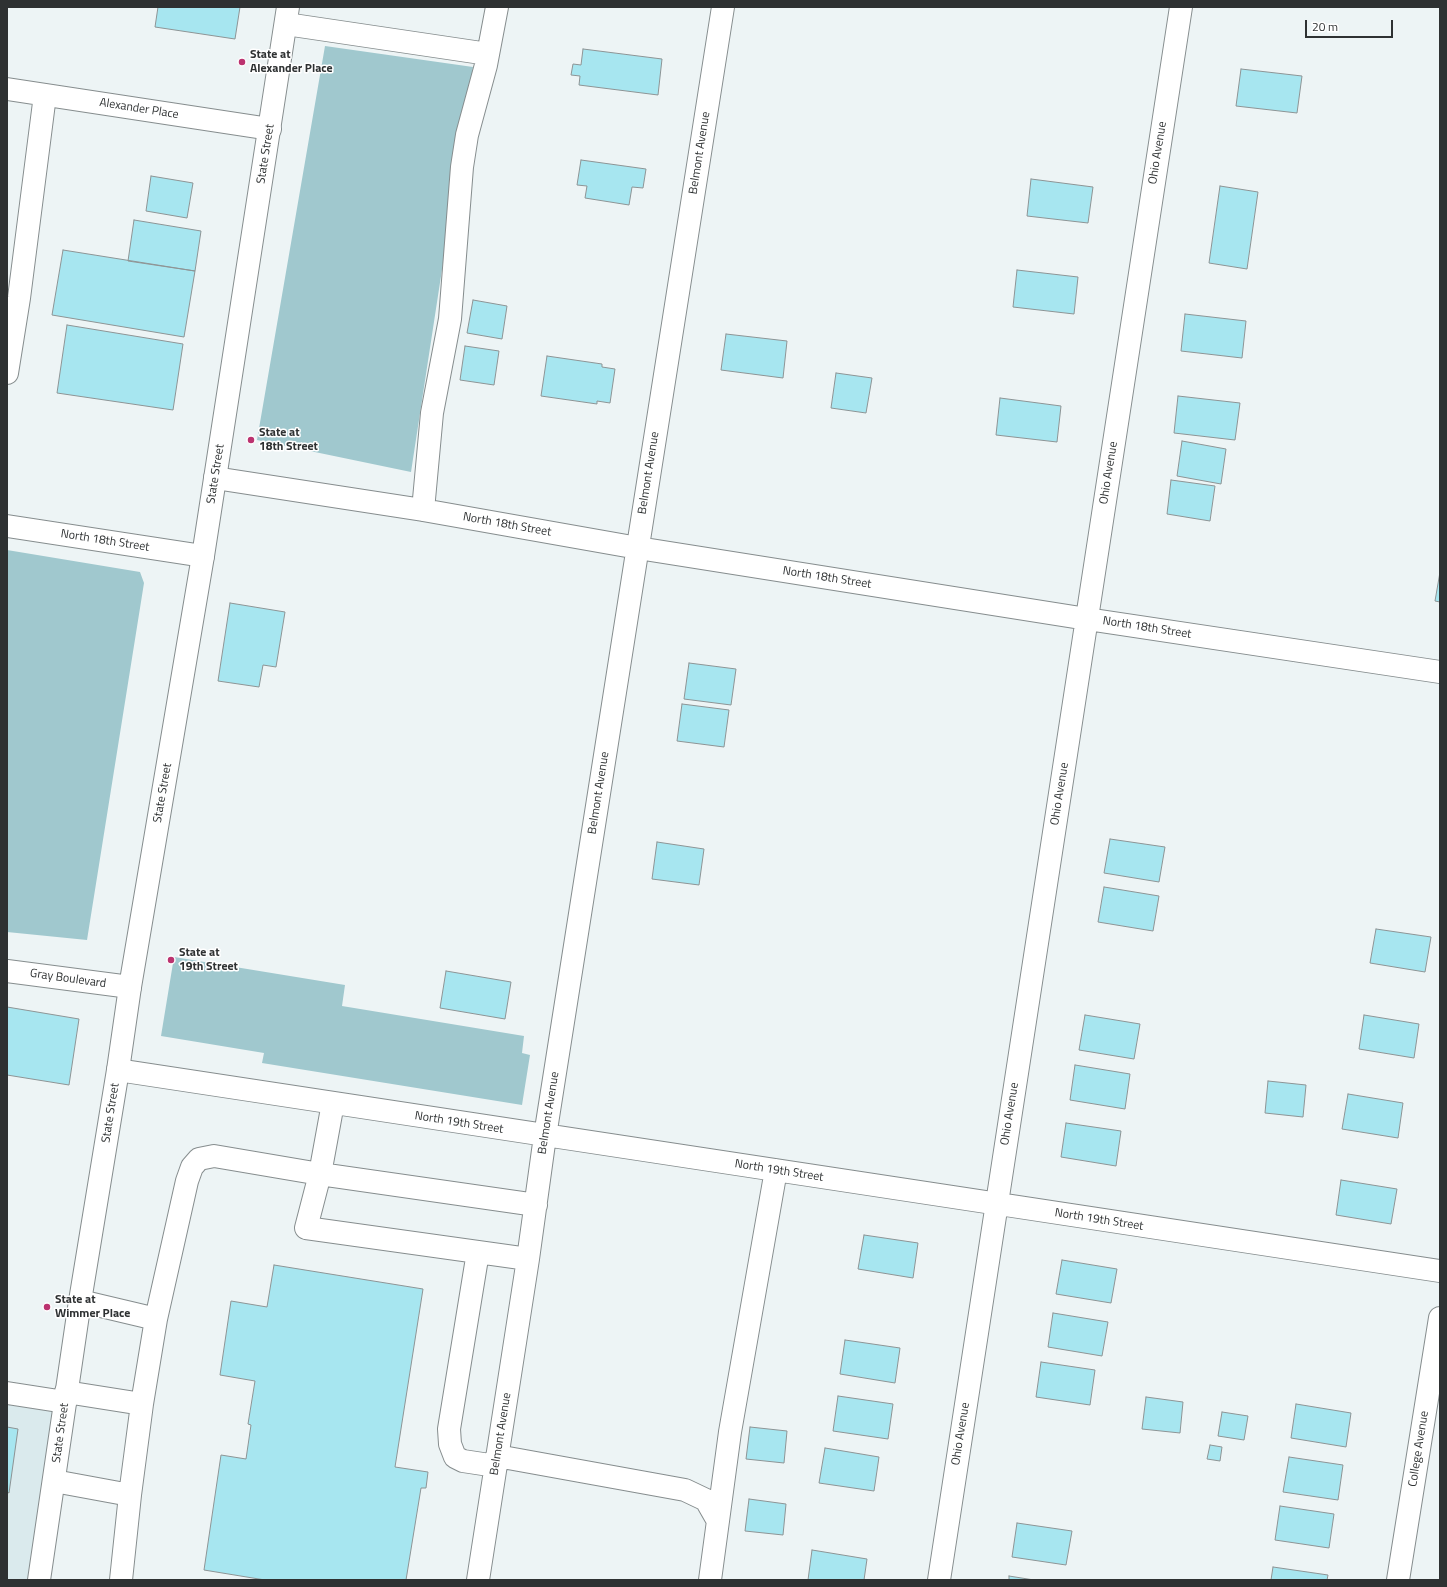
<!DOCTYPE html>
<style>
body{margin:0}
#map{position:relative;width:1447px;height:1587px;overflow:hidden;background:#edf4f5;font-family:"Titillium Web",sans-serif}
canvas{display:block}
.frame{position:absolute;inset:0;border:8px solid #2e3132;pointer-events:none}
.scale{position:absolute;left:1305px;top:20px;width:88px;height:18px;box-sizing:border-box;border:2px solid #2e3132;border-top:0;padding-left:5px;font-size:12px;line-height:14px;white-space:nowrap;color:#2e3132;-webkit-text-stroke:3px #fff;paint-order:stroke}
</style>
<div id="map">
<canvas width="1447" height="1587"></canvas>
<div class="frame"></div>
<div class="scale">20 m</div>
</div>
<script>
const c = document.querySelector('canvas').getContext('2d');
c.lineJoin = 'round';
function fillPath(path, color) { c.fillStyle = color; c.fill(path, 'evenodd'); }
const toPath = rows => new Path2D(rows.map(r => 'M' + r).join(''));
function strokePath(path, color, width, dash) { c.strokeStyle = color; c.lineWidth = width; c.lineCap = dash ? 'butt' : 'round'; c.setLineDash(dash || []); c.stroke(path); }
function label(font, color, halo, rows, align = 'center') {
  c.font = font + ' "Titillium Web",sans-serif'; c.lineWidth = 3; c.setLineDash([]); c.textBaseline = 'middle'; c.strokeStyle = halo; c.fillStyle = color; for (const [text, x, y, turn = 0] of rows) {
    c.save(); c.translate(x, y); c.rotate((+turn || 0) * Math.PI / 180); c.textAlign = isNaN(turn) ? turn : align; if (halo) c.strokeText(text, 0, 0); c.fillText(text, 0, 0); c.restore();
  }
}
const built = toPath([
 [7,1393,65,1402,39,1580,7,1580]
]);
const green = toPath([
 [325,46,473,67,411,472,257,440],
 [7,550,140,572,144,583,87,940,7,932],
 [174,957,345,985,342,1006,524,1036,522,1053,530,1055,522,1105,262,1063,264,1053,161,1036]
]);
const building = toPath([
 [158,7,240,7,235,39,155,27,158,7],
 [583,49,662,59,658,95,579,85,580,76,571,75,573,64,581,65,583,49],
 [1241,69,1302,76,1297,113,1236,106,1241,69],
 [581,160,646,169,643,188,632,187,629,205,585,198,587,186,577,185,581,160],
 [151,176,193,183,187,218,146,211,151,176],
 [1031,179,1093,187,1088,223,1027,216,1031,179],
 [1220,186,1258,192,1247,269,1209,263,1220,186],
 [134,220,201,231,195,271,128,261,134,220],
 [63,250,195,271,184,337,52,315,63,250],
 [1017,270,1078,277,1074,314,1013,307,1017,270],
 [473,300,507,306,502,339,467,333,473,300],
 [1185,314,1246,321,1242,358,1181,351,1185,314],
 [67,325,183,344,173,410,57,393,67,325],
 [726,334,787,341,783,378,721,370,726,334],
 [465,346,499,351,494,385,460,380,465,346],
 [547,356,602,364,602,367,615,369,610,403,597,401,597,404,541,396,547,356],
 [836,373,872,378,866,413,831,408,836,373],
 [1178,396,1240,403,1235,440,1174,433,1178,396],
 [1000,398,1061,406,1057,442,996,435,1000,398],
 [1182,441,1226,449,1221,484,1177,476,1182,441],
 [1171,480,1215,486,1210,521,1167,514,1171,480],
 [1440,572,1440,602,1435,601,1440,572],
 [230,603,285,612,276,667,263,665,259,687,218,681,230,603],
 [689,663,736,669,731,705,684,699,689,663],
 [682,704,729,710,724,747,677,741,682,704],
 [1110,839,1165,847,1159,882,1104,873,1110,839],
 [657,842,704,849,699,885,652,879,657,842],
 [1104,887,1159,896,1153,931,1098,922,1104,887],
 [1376,929,1431,937,1425,972,1370,963,1376,929],
 [446,971,511,982,505,1019,440,1008,446,971],
 [7,1007,79,1019,69,1085,7,1075,7,1007],
 [1085,1015,1140,1024,1134,1059,1079,1050,1085,1015],
 [1364,1015,1419,1024,1414,1058,1359,1049,1364,1015],
 [1075,1065,1130,1074,1125,1109,1070,1100,1075,1065],
 [1268,1081,1306,1085,1303,1117,1265,1113,1268,1081],
 [1348,1094,1403,1103,1398,1138,1342,1129,1348,1094],
 [1066,1123,1121,1131,1116,1166,1061,1157,1066,1123],
 [1341,1180,1397,1189,1391,1224,1336,1215,1341,1180],
 [864,1235,918,1243,913,1278,858,1269,864,1235],
 [1062,1260,1117,1269,1111,1303,1056,1294,1062,1260],
 [274,1265,423,1289,395,1467,428,1472,426,1488,421,1488,406,1580,265,1580,204,1570,221,1455,246,1459,251,1425,248,1424,255,1381,220,1375,231,1301,267,1307,274,1265],
 [1053,1313,1108,1322,1102,1356,1048,1347,1053,1313],
 [845,1340,900,1348,895,1383,840,1374,845,1340],
 [1041,1362,1095,1370,1090,1405,1036,1397,1041,1362],
 [838,1396,893,1404,888,1439,833,1431,838,1396],
 [1146,1397,1183,1402,1180,1433,1142,1429,1146,1397],
 [1296,1404,1351,1413,1346,1447,1291,1438,1296,1404],
 [1222,1412,1248,1416,1244,1440,1218,1436,1222,1412],
 [7,1427,18,1429,9,1493,7,1492,7,1427],
 [750,1427,787,1431,784,1463,746,1459,750,1427],
 [1210,1445,1222,1447,1220,1461,1207,1459,1210,1445],
 [825,1448,879,1457,874,1491,819,1483,825,1448],
 [1289,1457,1343,1465,1338,1500,1283,1492,1289,1457],
 [749,1499,786,1504,783,1535,745,1531,749,1499],
 [1280,1506,1334,1514,1329,1548,1275,1540,1280,1506],
 [1017,1523,1072,1531,1066,1565,1012,1557,1017,1523],
 [812,1550,867,1559,864,1580,808,1580,812,1550],
 [1273,1567,1328,1575,1327,1580,1271,1580,1273,1567],
 [1009,1576,1034,1580,1009,1580,1009,1576]
]);
const minor = toPath([
 [286,24,488,54],
 [7,89,270,129],
 [7,373,19,298,45,95],
 [215,478,423,510,638,548,1087,619,1440,672],
 [423,510,432,413,450,319,462,167,467,135,486,65,497,7],
 [7,526,203,556],
 [7,971,130,987],
 [118,1070,1440,1271],
 [333,1103,320,1174,306,1228,528,1259],
 [478,1252,449,1429,450,1444,455,1457,463,1461,496,1466],
 [80,1301,156,1319,142,1404],
 [156,1319,187,1181,192,1167,199,1159,214,1156,320,1174,536,1205],
 [66,1392,142,1404,130,1495],
 [7,1393,65,1402],
 [497,1456,685,1490,706,1500,718,1521],
 [54,1481,130,1495,121,1580],
 [478,1580,528,1259,545,1136,723,7],
 [710,1580,730,1432,776,1170],
 [939,1580,1181,7],
 [1398,1580,1440,1318]
]);
const major = toPath([
 [39,1580,80,1301,118,1070,130,987,203,556,288,7]
]);
const markers = [
 [242,62,4,"#bb326f"],
 [251,440,4,"#bb326f"],
 [171,960,4,"#bb326f"],
 [47,1307,4,"#bb326f"]
];
const poiNames = [
 ["State at",250,55],
 ["Alexander Place",250,69],
 ["State at",259,433],
 ["18th Street",259,447],
 ["State at",179,953],
 ["19th Street",179,967],
 ["State at",55,1300],
 ["Wimmer Place",55,1314]
];
const streetNames = [
 ["Alexander Place",139,109,9],
 ["Belmont Avenue",700,153,-81],
 ["Ohio Avenue",1158,153,-81],
 ["State Street",266,154,-81],
 ["Belmont Avenue",649,473,-81],
 ["Ohio Avenue",1109,473,-81],
 ["State Street",216,474,-81],
 ["North 18th Street",507,525,10],
 ["North 18th Street",105,541,9],
 ["North 18th Street",827,578,9],
 ["North 18th Street",1147,628,9],
 ["State Street",163,793,-80],
 ["Belmont Avenue",599,793,-81],
 ["Ohio Avenue",1060,794,-81],
 ["Gray Boulevard",68,979,8],
 ["State Street",111,1113,-81],
 ["Belmont Avenue",549,1113,-81],
 ["Ohio Avenue",1010,1114,-81],
 ["North 19th Street",459,1123,9],
 ["North 19th Street",779,1171,9],
 ["North 19th Street",1099,1220,9],
 ["State Street",61,1433,-82],
 ["Belmont Avenue",501,1434,-81],
 ["Ohio Avenue",961,1434,-81],
 ["College Avenue",1419,1449,-81]
];
fillPath(built, '#daeaed');
fillPath(green, '#a0c8ce');
fillPath(building, '#a7e6f0');
strokePath(building, '#8d9495', 1);
strokePath(minor, '#868d8e', 24);
strokePath(major, '#868d8e', 24);
strokePath(minor, '#fff', 22);
strokePath(major, '#fff', 22);
for (const [x, y, r, color] of markers) { const dot = new Path2D(); dot.arc(x, y, r, 0, 2 * Math.PI); c.fillStyle = color; c.fill(dot); strokePath(dot, '#fff', 1.5); }
label('bold 12px', '#2e3132', '#fff', poiNames, 'left');
label('12px', '#2e3132', '#fff', streetNames);
</script>
